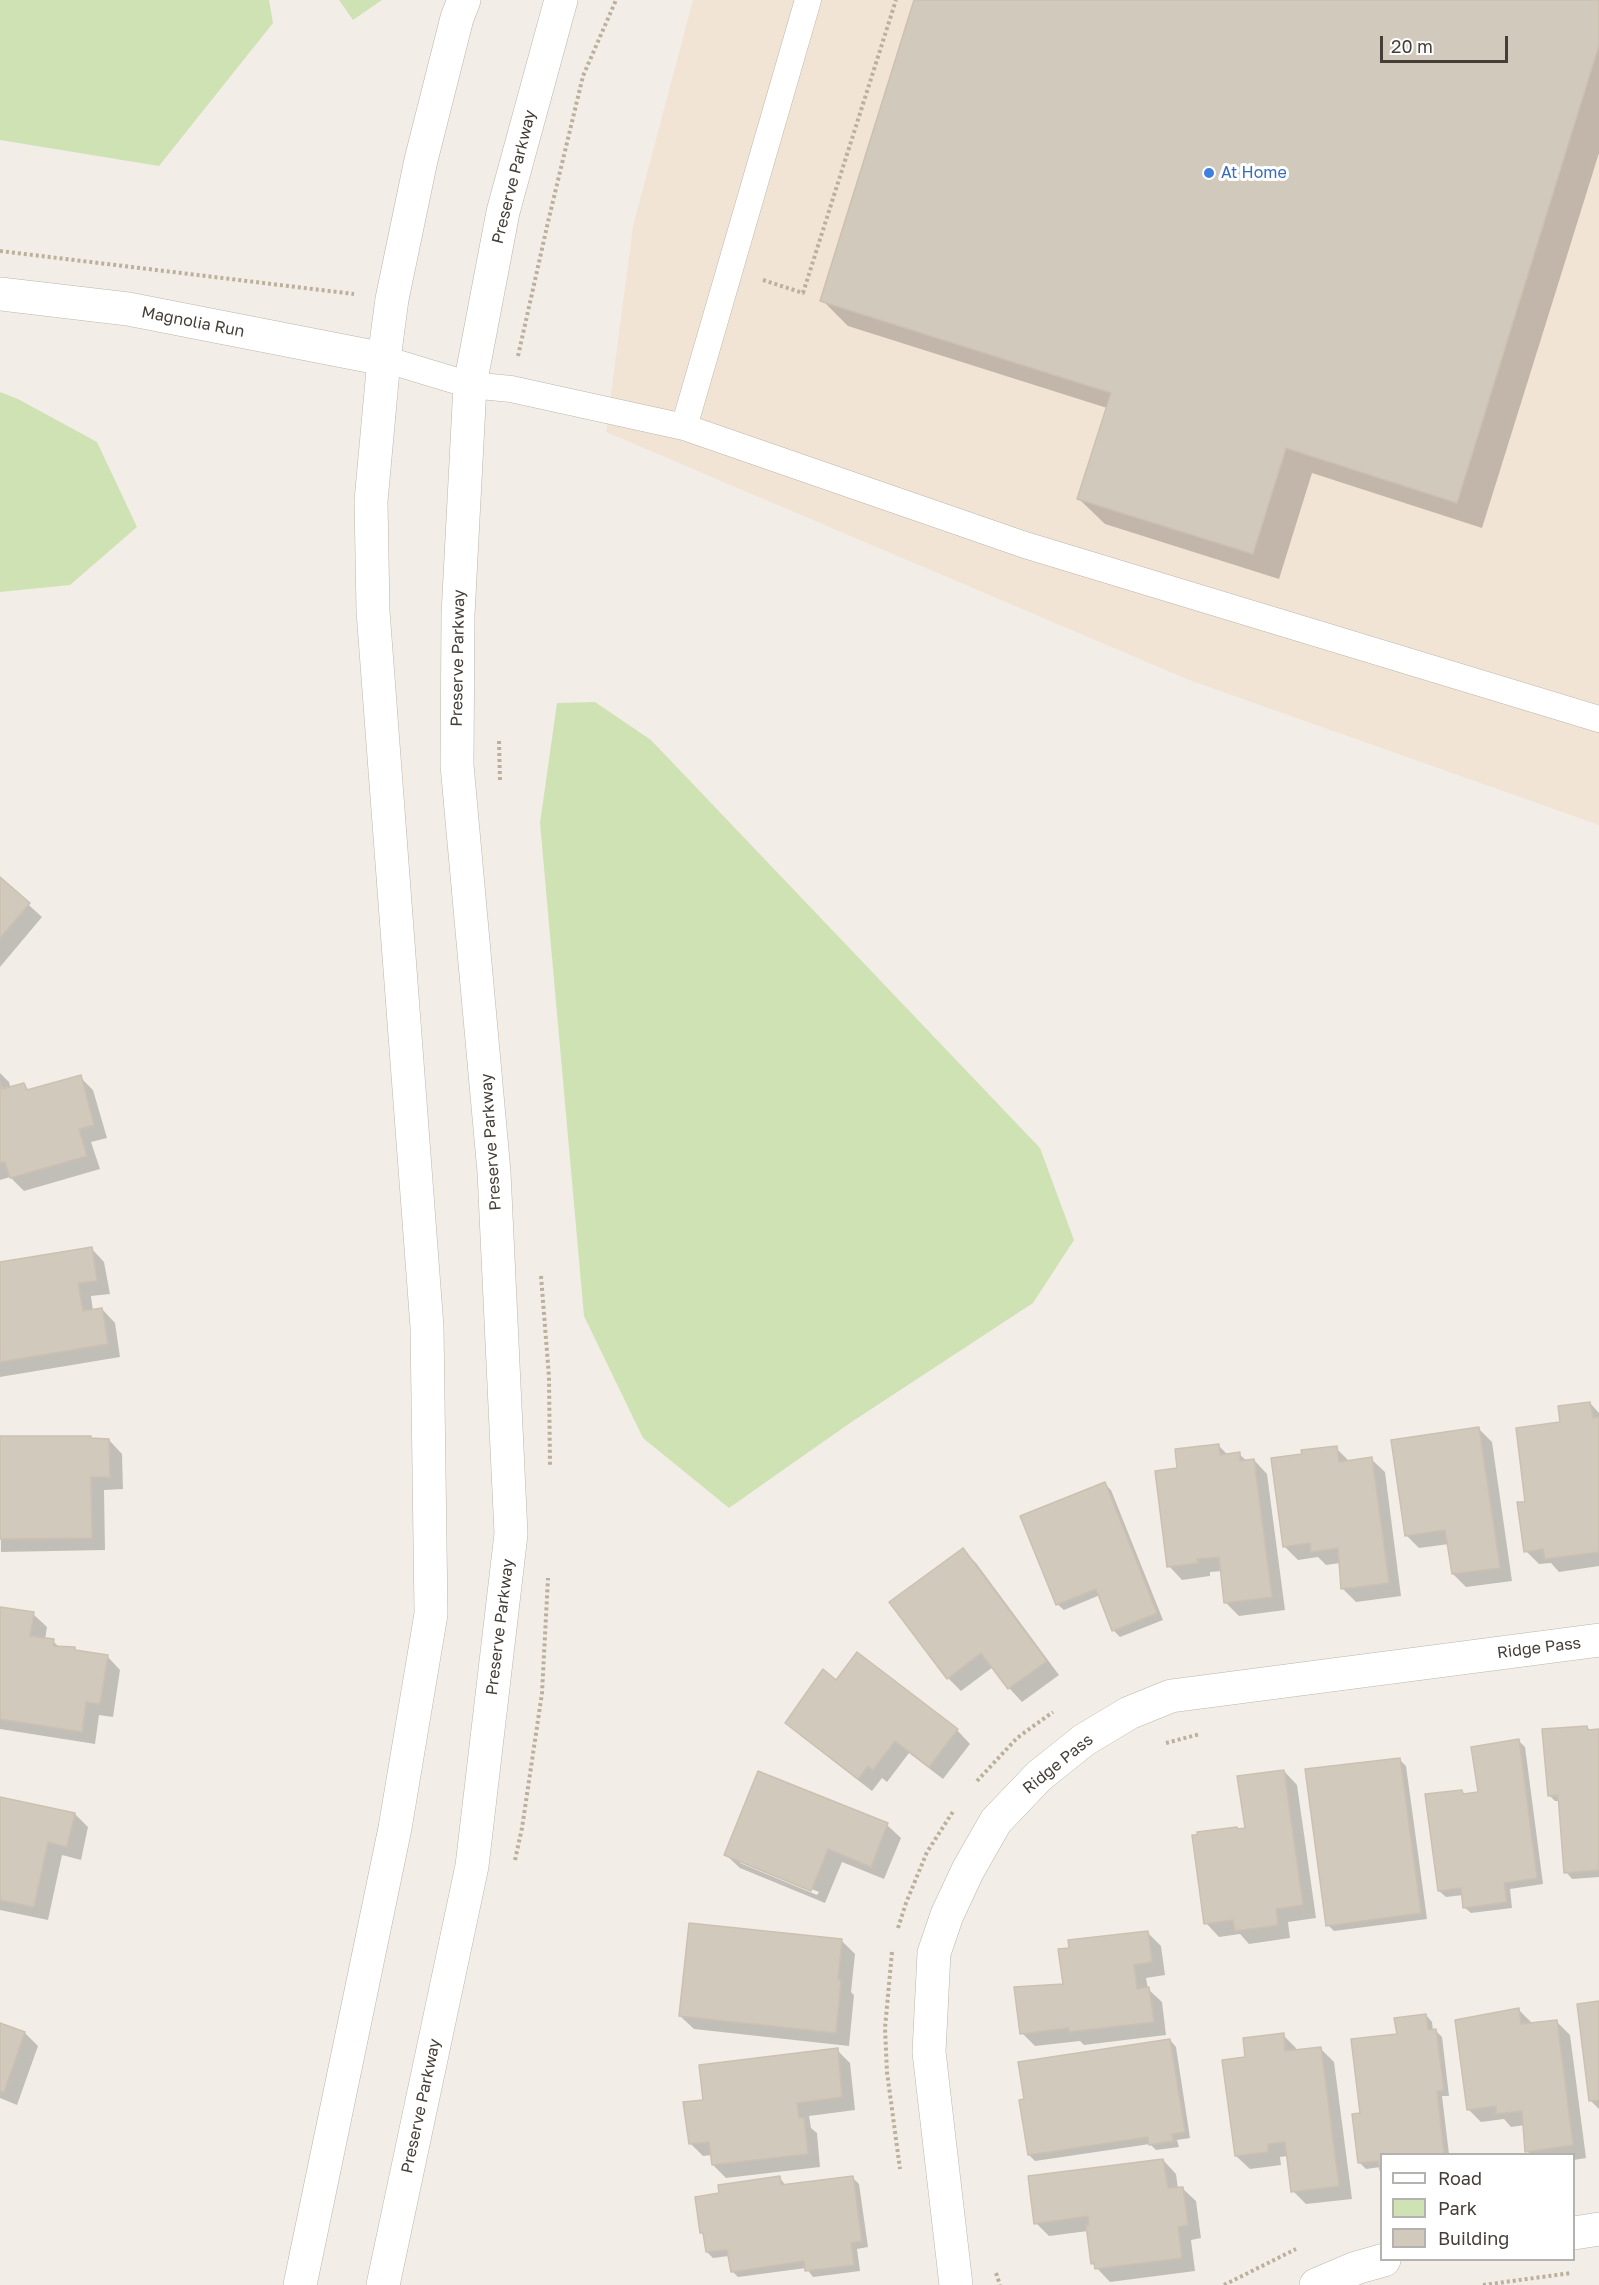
<!DOCTYPE html>
<style>
body{margin:0}
#map{position:relative;width:1599px;height:2285px;overflow:hidden;background:#f2eee7;font-family:"Golos Text",sans-serif}
canvas{display:block}
.legend{position:absolute;left:1380px;top:2153px;width:195px;height:108px;box-sizing:border-box;background:#fff;border:2px solid #b4b2af;margin:0;padding:8px 10px;list-style:none;font-size:18px;color:#443e37}
.legend li{display:flex;align-items:center;gap:12px;height:30px}
.legend b{width:30px;border:2px solid #b4b2af}
.scale{position:absolute;left:1380px;top:36px;width:128px;height:27px;box-sizing:border-box;border:3px solid #443e37;border-top:0;padding-left:8px;font-size:18px;line-height:21px;white-space:nowrap;color:#443e37;-webkit-text-stroke:4px #fff;paint-order:stroke}
</style>
<div id="map">
<canvas width="1599" height="2285"></canvas>
<ul class="legend">
<li><b style="height:8px;background:#fff"></b>Road</li>
<li><b style="height:16px;background:#cfe2b4"></b>Park</li>
<li><b style="height:16px;background:#d2c9bd"></b>Building</li>
</ul>
<div class="scale">20 m</div>
</div>
<script>
const c = document.querySelector('canvas').getContext('2d');
c.lineJoin = 'round';
function fillPath(path, color) { c.fillStyle = color; c.fill(path, 'evenodd'); }
const toPath = rows => new Path2D(rows.map(r => 'M' + r).join(''));
function strokePath(path, color, width, dash) { c.strokeStyle = color; c.lineWidth = width; c.lineCap = dash ? 'butt' : 'round'; c.setLineDash(dash || []); c.stroke(path); }
function label(font, color, halo, rows, align = 'center') {
  c.font = font + ' "Golos Text",sans-serif'; c.lineWidth = 6; c.setLineDash([]); c.textBaseline = 'middle'; c.strokeStyle = halo; c.fillStyle = color; for (const [text, x, y, turn = 0] of rows) {
    c.save(); c.translate(x, y); c.rotate((+turn || 0) * Math.PI / 180); c.textAlign = isNaN(turn) ? turn : align; if (halo) c.strokeText(text, 0, 0); c.fillText(text, 0, 0); c.restore();
  }
}
const commercial = toPath([
 [693,0,1599,0,1599,825,1189,680,606,432,633,226]
]);
const green = toPath([
 [0,0,269,0,273,23,159,166,0,140],
 [339,0,382,0,353,20],
 [0,392,18,399,97,442,137,527,70,585,0,592],
 [595,702,651,740,1040,1148,1074,1240,1033,1303,850,1423,729,1508,643,1438,584,1316,540,823,557,703]
]);
const shadow = toPath([
 [915,0,1599,0,1599,153,1482,528,1312,473,1279,579,1105,524,1079,499,1107,408,848,326,822,300],
 [0,879,42,917,0,967],
 [0,1073,9,1082,11,1089,24,1085,30,1091,80,1077,93,1090,107,1138,91,1142,100,1169,24,1191,10,1177,0,1180],
 [91,1248,104,1262,110,1294,91,1296,93,1311,102,1309,115,1323,120,1357,0,1377,0,1264],
 [1590,1403,1599,1413,1599,1566,1559,1572,1551,1563,1539,1564,1526,1551,1527,1503,1562,1423],
 [1479,1429,1492,1442,1512,1581,1466,1587,1453,1574,1449,1544,1419,1548,1406,1535],
 [90,1437,93,1440,109,1440,122,1454,123,1489,104,1490,105,1550,1,1552,0,1438],
 [1218,1445,1228,1455,1239,1454,1247,1461,1254,1460,1267,1474,1285,1610,1239,1616,1225,1602,1222,1571,1210,1572,1210,1576,1182,1580,1169,1566,1179,1470],
 [1336,1448,1350,1462,1371,1459,1385,1472,1401,1596,1356,1602,1342,1588,1340,1563,1326,1565,1318,1557,1298,1560,1284,1546,1304,1455],
 [1105,1484,1111,1490,1163,1620,1120,1637,1113,1630,1100,1595,1064,1610,1057,1604],
 [962,1550,976,1563,1059,1675,1022,1702,1009,1688,993,1667,961,1691,948,1678],
 [0,1609,33,1614,47,1627,45,1640,53,1641,60,1648,75,1649,77,1652,107,1656,120,1670,113,1717,99,1715,95,1744,0,1729],
 [836,1682,957,1730,970,1744,943,1779,909,1753,887,1782,882,1778,872,1791,801,1736,787,1723],
 [1587,1727,1591,1731,1599,1731,1599,1877,1572,1879,1566,1872,1560,1801,1555,1801,1549,1795],
 [1519,1741,1525,1747,1543,1884,1510,1889,1512,1908,1471,1913,1464,1907,1463,1895,1446,1897,1439,1891,1461,1791,1465,1795,1479,1794],
 [1400,1760,1406,1766,1427,1919,1334,1931,1328,1925],
 [1284,1771,1297,1785,1316,1918,1288,1922,1290,1938,1249,1944,1240,1934,1219,1937,1206,1923,1239,1831,1246,1829],
 [759,1773,887,1825,901,1838,884,1879,842,1862,825,1903,740,1868,726,1855],
 [740,1860,819,1892,817,1895,740,1863],
 [0,1798,75,1814,88,1827,81,1860,62,1855,48,1920,0,1910],
 [1148,1933,1161,1946,1165,1975,1146,1978,1148,1989,1162,2002,1166,2035,1084,2045,1080,2041,1035,2046,1022,2033,1065,1985],
 [842,1941,855,1954,851,1992,854,1995,849,2046,694,2029,680,2016],
 [1599,2002,1599,2109,1590,2100],
 [1519,2010,1532,2023,1556,2021,1570,2035,1586,2158,1574,2160,1574,2154,1530,2154,1527,2151,1525,2125,1511,2127,1504,2119,1481,2122,1468,2109],
 [1426,2015,1432,2022,1433,2031,1436,2031,1442,2037,1449,2096,1442,2096,1449,2154,1382,2154,1382,2169,1381,2167,1366,2169,1359,2162,1362,2114,1398,2035],
 [0,2024,25,2033,38,2046,17,2105,0,2098],
 [1283,2035,1296,2048,1297,2051,1321,2049,1334,2062,1352,2199,1306,2204,1293,2191,1288,2156,1280,2157,1281,2165,1250,2169,1236,2156,1247,2058],
 [1170,2040,1176,2047,1190,2138,1177,2140,1179,2147,1156,2150,1150,2144,1035,2161,1029,2155],
 [837,2050,850,2063,855,2110,809,2116,811,2128,817,2133,820,2167,726,2178,713,2165,712,2155,703,2156,690,2143,705,2101],
 [1163,2160,1176,2174,1178,2189,1182,2188,1196,2201,1201,2238,1191,2240,1195,2271,1110,2282,1092,2263,1088,2231,1049,2236,1036,2223],
 [780,2178,786,2186,853,2178,859,2184,868,2247,857,2249,860,2271,813,2277,806,2268,738,2277,732,2271,729,2256,713,2258,707,2252,705,2236,702,2233,721,2194]
]);
const building = toPath([
 [914,0,1599,0,1599,45,1457,503,1286,448,1253,554,1077,499,1111,393,820,301,914,0],
 [0,877,30,903,0,938,0,877],
 [81,1075,94,1125,79,1129,87,1156,10,1178,5,1162,0,1163,0,1081,2,1089,24,1083,27,1090,81,1075],
 [92,1247,97,1281,78,1283,83,1311,102,1308,108,1344,0,1362,0,1262,92,1247],
 [1590,1402,1593,1418,1599,1417,1599,1552,1545,1559,1543,1549,1524,1552,1517,1502,1525,1502,1516,1428,1560,1422,1558,1406,1590,1402],
 [1479,1427,1500,1568,1452,1574,1445,1530,1405,1536,1391,1440,1479,1427],
 [0,1436,91,1436,91,1438,109,1439,110,1477,91,1477,92,1538,0,1539,0,1436],
 [1219,1444,1220,1455,1240,1452,1240,1461,1254,1459,1272,1597,1224,1603,1219,1557,1197,1559,1198,1563,1167,1567,1155,1471,1177,1468,1175,1449,1219,1444],
 [1337,1446,1339,1462,1372,1457,1389,1583,1341,1589,1338,1548,1311,1552,1310,1543,1283,1547,1271,1458,1302,1454,1301,1450,1337,1446],
 [1105,1482,1157,1613,1112,1631,1096,1589,1056,1605,1020,1516,1105,1482],
 [963,1548,1047,1661,1008,1689,981,1653,947,1679,889,1602,963,1548],
 [0,1607,34,1612,30,1636,54,1639,53,1646,75,1647,75,1650,108,1655,100,1704,86,1702,82,1732,0,1719,0,1607],
 [857,1652,958,1729,929,1767,895,1741,873,1770,868,1766,858,1779,785,1723,823,1669,836,1680,857,1652],
 [1587,1726,1588,1730,1599,1729,1599,1870,1564,1873,1558,1795,1548,1796,1542,1729,1587,1726],
 [1519,1739,1537,1878,1504,1883,1507,1902,1463,1908,1461,1888,1438,1891,1425,1794,1462,1790,1463,1794,1478,1792,1471,1747,1519,1739],
 [1400,1758,1421,1913,1326,1926,1305,1769,1400,1758],
 [1284,1770,1303,1905,1276,1909,1278,1925,1235,1931,1233,1920,1204,1924,1192,1835,1197,1835,1197,1832,1237,1827,1238,1829,1245,1828,1237,1776,1284,1770],
 [758,1771,888,1823,871,1867,828,1849,811,1891,724,1855,758,1771],
 [0,1797,75,1813,67,1847,48,1842,34,1907,0,1900,0,1797],
 [689,1923,842,1939,838,1980,841,1980,836,2033,679,2016,689,1923],
 [1148,1931,1152,1962,1134,1965,1137,1989,1149,1987,1154,2022,1069,2032,1069,2028,1020,2034,1014,1987,1063,1984,1058,1949,1069,1948,1068,1940,1148,1931],
 [1599,2001,1599,2100,1589,2101,1577,2004,1599,2001],
 [1519,2008,1521,2024,1557,2020,1573,2145,1525,2152,1522,2111,1496,2114,1496,2106,1467,2110,1455,2020,1519,2008],
 [1426,2014,1428,2030,1436,2029,1444,2090,1437,2091,1444,2154,1382,2154,1382,2169,1380,2170,1378,2161,1358,2163,1352,2114,1360,2113,1351,2039,1397,2034,1394,2018,1426,2014],
 [0,2023,25,2032,4,2092,0,2091,0,2023],
 [1284,2033,1285,2051,1321,2047,1339,2186,1291,2192,1285,2142,1268,2144,1268,2152,1235,2156,1222,2060,1245,2057,1243,2038,1284,2033],
 [1170,2039,1185,2132,1172,2134,1173,2141,1149,2145,1148,2137,1028,2155,1019,2100,1024,2099,1018,2062,1170,2039],
 [838,2048,842,2097,797,2103,799,2118,804,2118,808,2154,712,2165,709,2142,689,2144,683,2102,703,2100,699,2065,838,2048],
 [1163,2159,1168,2188,1183,2187,1188,2225,1178,2227,1182,2258,1095,2269,1094,2263,1091,2264,1086,2225,1089,2225,1088,2216,1034,2224,1028,2176,1163,2159],
 [780,2176,781,2185,853,2176,862,2241,851,2243,854,2265,805,2271,804,2261,731,2272,727,2250,706,2252,703,2233,700,2233,695,2197,719,2193,718,2185,780,2176]
]);
const path = toPath([
 [0,251,354,294],
 [763,280,803,293,896,0],
 [518,356,548,222,583,76,616,0],
 [499,741,500,781],
 [541,1276,549,1377,550,1466],
 [1166,1743,1200,1734],
 [977,1781,1017,1738,1053,1712],
 [515,1860,522,1828,542,1693,548,1578],
 [898,1928,906,1903,927,1852,954,1810],
 [892,1952,885,2028,887,2072,900,2169],
 [996,2273,1000,2285],
 [1224,2285,1296,2249],
 [1483,2285,1571,2273]
]);
const service = toPath([
 [384,359,470,385,511,389,684,427,1025,545,1599,719],
 [684,427,808,0]
]);
const minor = toPath([
 [0,294,128,309,384,359],
 [1574,2233,1599,2229],
 [956,2285,929,2052,934,1953,947,1915,968,1870,996,1821,1039,1776,1084,1740,1129,1713,1171,1696,1599,1640],
 [1316,2285,1356,2268,1384,2260]
]);
const tertiary = toPath([
 [300,2285,395,1828,431,1614,427,1327,373,611,371,501,384,359,392,299,421,160,457,18,464,0],
 [383,2285,472,1866,511,1534,494,1172,457,765,458,615,470,385,503,212,561,0]
]);
const markers = [
 [1209,173,6,"#3f7fe0"]
];
const shopNames = [
 ["At Home",1221,173]
];
const streetNames = [
 ["Preserve Parkway",514,177,-76],
 ["Magnolia Run",193,322,11],
 ["Preserve Parkway",458,658,-89],
 ["Preserve Parkway",491,1142,-94],
 ["Preserve Parkway",500,1627,-83],
 ["Ridge Pass",1539,1648,-7],
 ["Ridge Pass",1058,1764,-39],
 ["Preserve Parkway",421,2106,-78]
];
fillPath(commercial, '#f2e4d4');
fillPath(green, '#cfe2b4');
fillPath(shadow, '#0003');
fillPath(building, '#d2c9bd');
strokePath(building, '#ccc0b1', 1.5);
strokePath(service, '#bcb5aa', 27);
strokePath(minor, '#bcb5aa', 34);
strokePath(tertiary, '#bcb5aa', 34);
strokePath(path, '#bcb09d', 4, [3, 3]);
strokePath(service, '#fff', 26);
strokePath(minor, '#fff', 33);
strokePath(tertiary, '#fff', 33);
for (const [x, y, r, color] of markers) { const dot = new Path2D(); dot.arc(x, y, r, 0, 2 * Math.PI); c.fillStyle = color; c.fill(dot); strokePath(dot, '#fff', 2); }
label('16px', '#366cbe', '#fff', shopNames, 'left');
label('16px', '#443e37', '#fff', streetNames);
</script>
